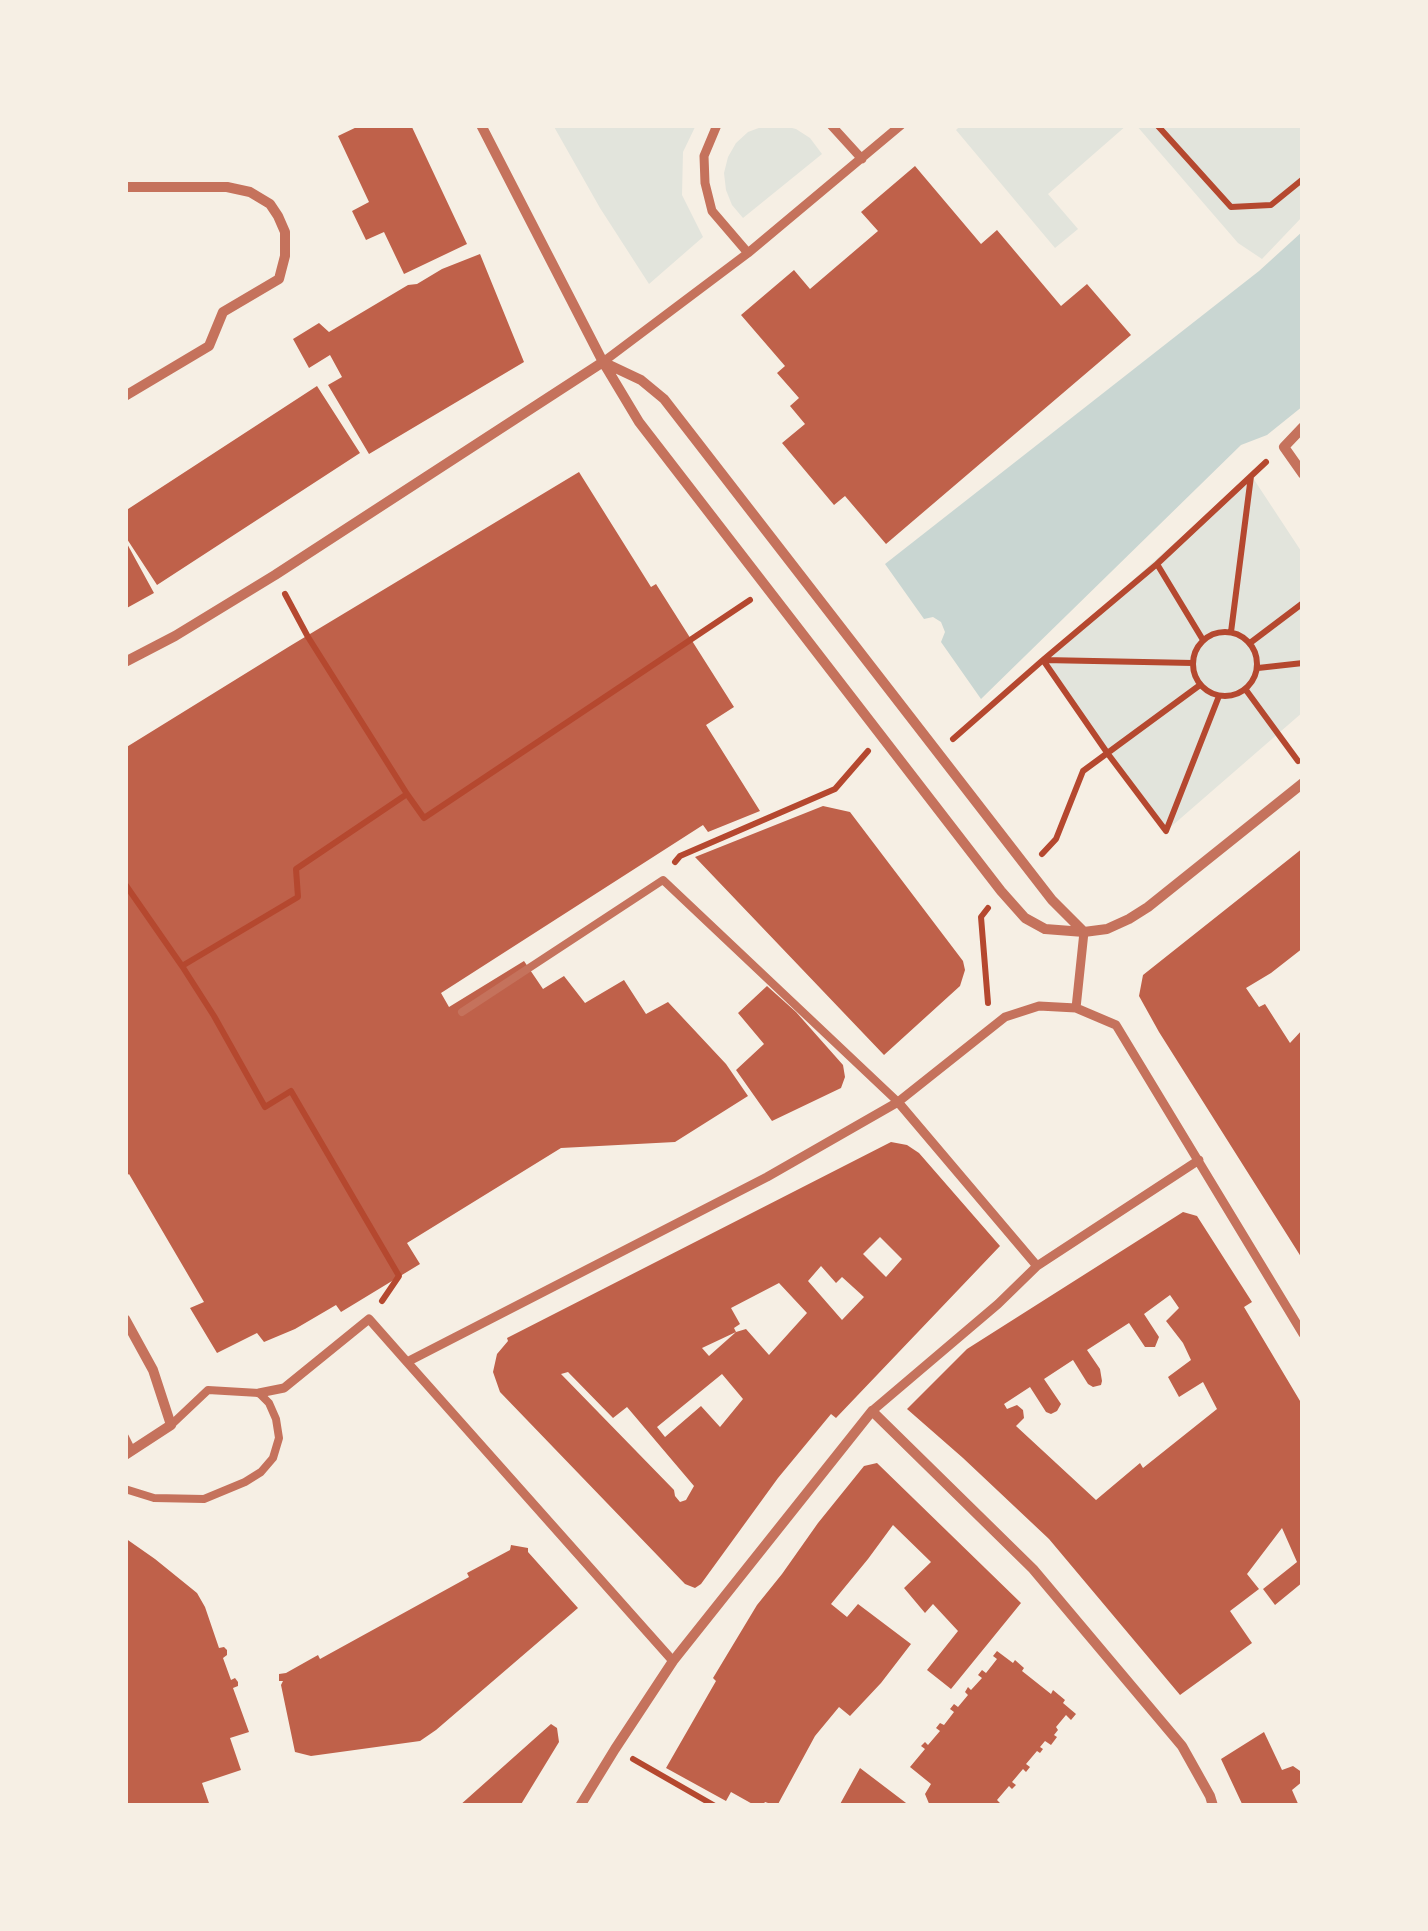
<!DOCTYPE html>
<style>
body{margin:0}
#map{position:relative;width:1428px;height:1931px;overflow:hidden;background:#f6efe4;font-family:"DM Sans",sans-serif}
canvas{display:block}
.frame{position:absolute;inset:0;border:128px solid #f6efe4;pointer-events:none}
</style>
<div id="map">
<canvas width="1428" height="1931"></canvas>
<div class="frame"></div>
</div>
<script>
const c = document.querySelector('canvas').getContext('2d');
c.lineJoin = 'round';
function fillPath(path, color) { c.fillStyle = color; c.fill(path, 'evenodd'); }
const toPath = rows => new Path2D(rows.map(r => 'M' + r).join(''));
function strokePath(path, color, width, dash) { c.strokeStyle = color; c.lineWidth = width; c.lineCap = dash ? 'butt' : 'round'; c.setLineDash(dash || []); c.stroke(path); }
const green = toPath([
 [553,125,696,125,683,152,682,195,703,237,649,284,600,208],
 [780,125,796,129,810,138,822,154,743,218,732,205,726,190,724,173,728,157,736,143,748,132,764,126],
 [961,125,1127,125,1048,194,1078,229,1055,248,956,130],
 [1136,125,1303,125,1303,216,1262,259,1238,243],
 [1251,475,1303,554,1303,712,1166,831,1043,660]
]);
const water = toPath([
 [1303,231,1303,406,1267,435,1241,445,981,699,941,642,945,632,941,622,933,617,924,619,885,564,1259,271]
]);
const building = toPath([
 [361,125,411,125,467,244,404,274,384,232,366,240,352,211,369,202,338,136],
 [915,166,981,244,997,230,1061,306,1087,284,1131,335,886,544,845,496,834,505,782,443,805,424,790,406,799,398,777,373,785,366,741,315,794,270,810,289,878,231,861,212],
 [480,254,524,362,369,454,328,385,342,377,330,355,309,368,293,339,319,323,329,332,408,285,417,284,442,269],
 [317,386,360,453,157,585,125,536,125,511],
 [579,472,651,587,656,584,734,707,706,725,760,811,708,832,703,825,441,993,449,1007,524,961,543,989,564,976,585,1003,624,980,646,1014,668,1002,726,1064,748,1096,675,1142,561,1148,407,1243,420,1264,341,1312,336,1305,295,1329,264,1342,257,1333,217,1353,190,1308,204,1302,129,1174,125,1177,125,748,290,646],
 [125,540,154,593,125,609],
 [823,806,850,812,963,961,965,970,960,986,884,1055,695,857],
 [1303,848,1303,948,1271,973,1246,988,1259,1007,1265,1004,1290,1043,1303,1029,1303,1260,1159,1032,1139,996,1143,975],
 [767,986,796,1012,843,1065,845,1077,841,1088,772,1121,736,1070,764,1044,738,1013],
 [891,1142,907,1145,919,1153,1000,1246,836,1418,831,1414,778,1478,701,1584,695,1588,685,1584,500,1392,493,1372,497,1354,508,1341,507,1338],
 [880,1237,902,1259,886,1277,863,1254],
 [821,1266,836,1283,842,1277,864,1297,842,1320,808,1281],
 [779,1283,807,1313,769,1355,746,1329,736,1332,709,1356,702,1348,736,1332,734,1328,740,1324,731,1308],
 [568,1372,613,1418,627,1407,694,1486,686,1500,680,1502,675,1496,674,1490,561,1374],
 [722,1374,743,1399,720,1427,701,1406,665,1437,657,1427],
 [1183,1212,1197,1216,1252,1302,1244,1307,1303,1406,1303,1582,1275,1605,1263,1589,1297,1562,1282,1528,1247,1574,1259,1589,1230,1611,1252,1643,1180,1695,1049,1539,963,1458,907,1409,967,1349],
 [1170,1295,1179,1308,1166,1321,1183,1343,1191,1360,1168,1377,1179,1397,1203,1382,1217,1409,1143,1468,1140,1463,1096,1500,1016,1426,1024,1418,1023,1410,1017,1405,1007,1409,1004,1404,1030,1387,1046,1412,1051,1414,1057,1411,1061,1404,1044,1379,1073,1360,1088,1384,1093,1387,1101,1385,1102,1381,1100,1369,1087,1350,1129,1323,1145,1347,1155,1347,1159,1337,1144,1314],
 [877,1463,1021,1603,951,1689,927,1670,958,1631,933,1604,925,1613,904,1588,931,1562,893,1525,868,1559,831,1604,847,1617,858,1604,911,1644,881,1683,850,1716,839,1707,815,1736,777,1806,765,1802,762,1806,756,1806,731,1792,726,1801,666,1768,716,1681,713,1678,757,1605,782,1574,818,1523,864,1466],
 [125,1538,155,1559,197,1593,205,1607,219,1648,224,1647,227,1650,227,1655,223,1658,231,1680,235,1678,238,1682,238,1686,233,1688,249,1732,230,1738,241,1770,202,1783,210,1806,125,1806],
 [511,1545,528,1548,528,1552,578,1608,436,1730,420,1741,311,1756,295,1752,281,1685,283,1681,279,1681,279,1674,286,1673,318,1655,320,1659,469,1577,467,1573,510,1550],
 [997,1651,1013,1663,1015,1660,1024,1668,1022,1671,1051,1694,1053,1690,1065,1700,1063,1703,1076,1714,1071,1720,1066,1715,1056,1727,1058,1730,1054,1735,1057,1737,1051,1745,1045,1741,1040,1747,1043,1749,1040,1753,1037,1751,1026,1764,1030,1767,1026,1772,1023,1769,1012,1782,1016,1785,1012,1789,1009,1786,997,1800,1000,1803,999,1806,930,1806,925,1794,931,1784,910,1767,925,1749,921,1746,925,1742,928,1745,940,1731,936,1728,940,1723,944,1725,954,1712,950,1709,954,1704,958,1707,968,1695,965,1692,968,1687,971,1690,982,1678,978,1675,982,1670,986,1673,997,1659,993,1656],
 [551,1724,557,1728,559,1742,520,1806,459,1806],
 [1264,1732,1282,1770,1293,1766,1303,1773,1303,1781,1292,1790,1299,1806,1243,1806,1221,1759],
 [860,1768,910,1806,839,1806]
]);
const path = toPath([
 [1157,125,1231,207,1271,205,1303,179],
 [1157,564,1203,640],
 [285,594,308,637,407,794],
 '1193 664a32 32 0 1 1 64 0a32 32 0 1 1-64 0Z',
 [1231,632,1251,476],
 [1250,643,1303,603],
 [1043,660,1108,754,1166,831,1219,696],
 [1044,660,1193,663],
 [1258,668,1303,663],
 [1246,690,1298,761],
 [953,739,1043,660,1157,564,1266,462],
 [1042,854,1056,839,1083,771,1200,685],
 [675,862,680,856,835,789,868,751],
 [125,884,182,966],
 [988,908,981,917,988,1003],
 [382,1301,399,1276,291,1091,265,1107,214,1016,182,966,298,897,296,869,407,794,424,818,750,600],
 [633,1759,715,1806]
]);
const service = toPath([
 [462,1012,663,880,898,1102],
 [125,1437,132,1451],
 [125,1489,154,1498,204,1499,245,1482,261,1472,273,1458,279,1438,276,1419,269,1403,259,1393,208,1390,171,1425]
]);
const pedestrian = toPath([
 [717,125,704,156,705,183,712,211,748,253],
 [831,125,862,159],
 [603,362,748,253,901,125],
 [1076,1008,1084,932],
 [898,1102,1037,1266],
 [407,1362,673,1661],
 [259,1393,284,1388,369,1319,407,1362,767,1177,898,1102,1005,1017,1039,1006,1076,1008,1116,1025,1303,1334],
 [872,1411,998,1304,1037,1266,1199,1160]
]);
const minor = toPath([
 [481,125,603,362,639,422,1001,891,1025,918,1045,929,1084,932,1107,929,1129,919,1148,907,1303,783],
 [125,187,227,187,250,192,270,204,278,216,285,232,285,256,279,279,223,312,209,346,125,396],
 [605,363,641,380,664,399,1052,900,1084,932],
 [1303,427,1284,447,1303,474],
 [125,662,175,636,275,575,603,362],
 [125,1319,153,1370,171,1425,125,1455],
 [580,1806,615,1749,673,1661,872,1411,1033,1569,1182,1746,1210,1796,1213,1806]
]);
fillPath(green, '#e2e4dc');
fillPath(water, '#c9d6d2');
fillPath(building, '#bf614a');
strokePath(path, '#b5482f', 6);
strokePath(service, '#c5725c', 8);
strokePath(pedestrian, '#c5725c', 9);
strokePath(minor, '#c5725c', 10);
</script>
